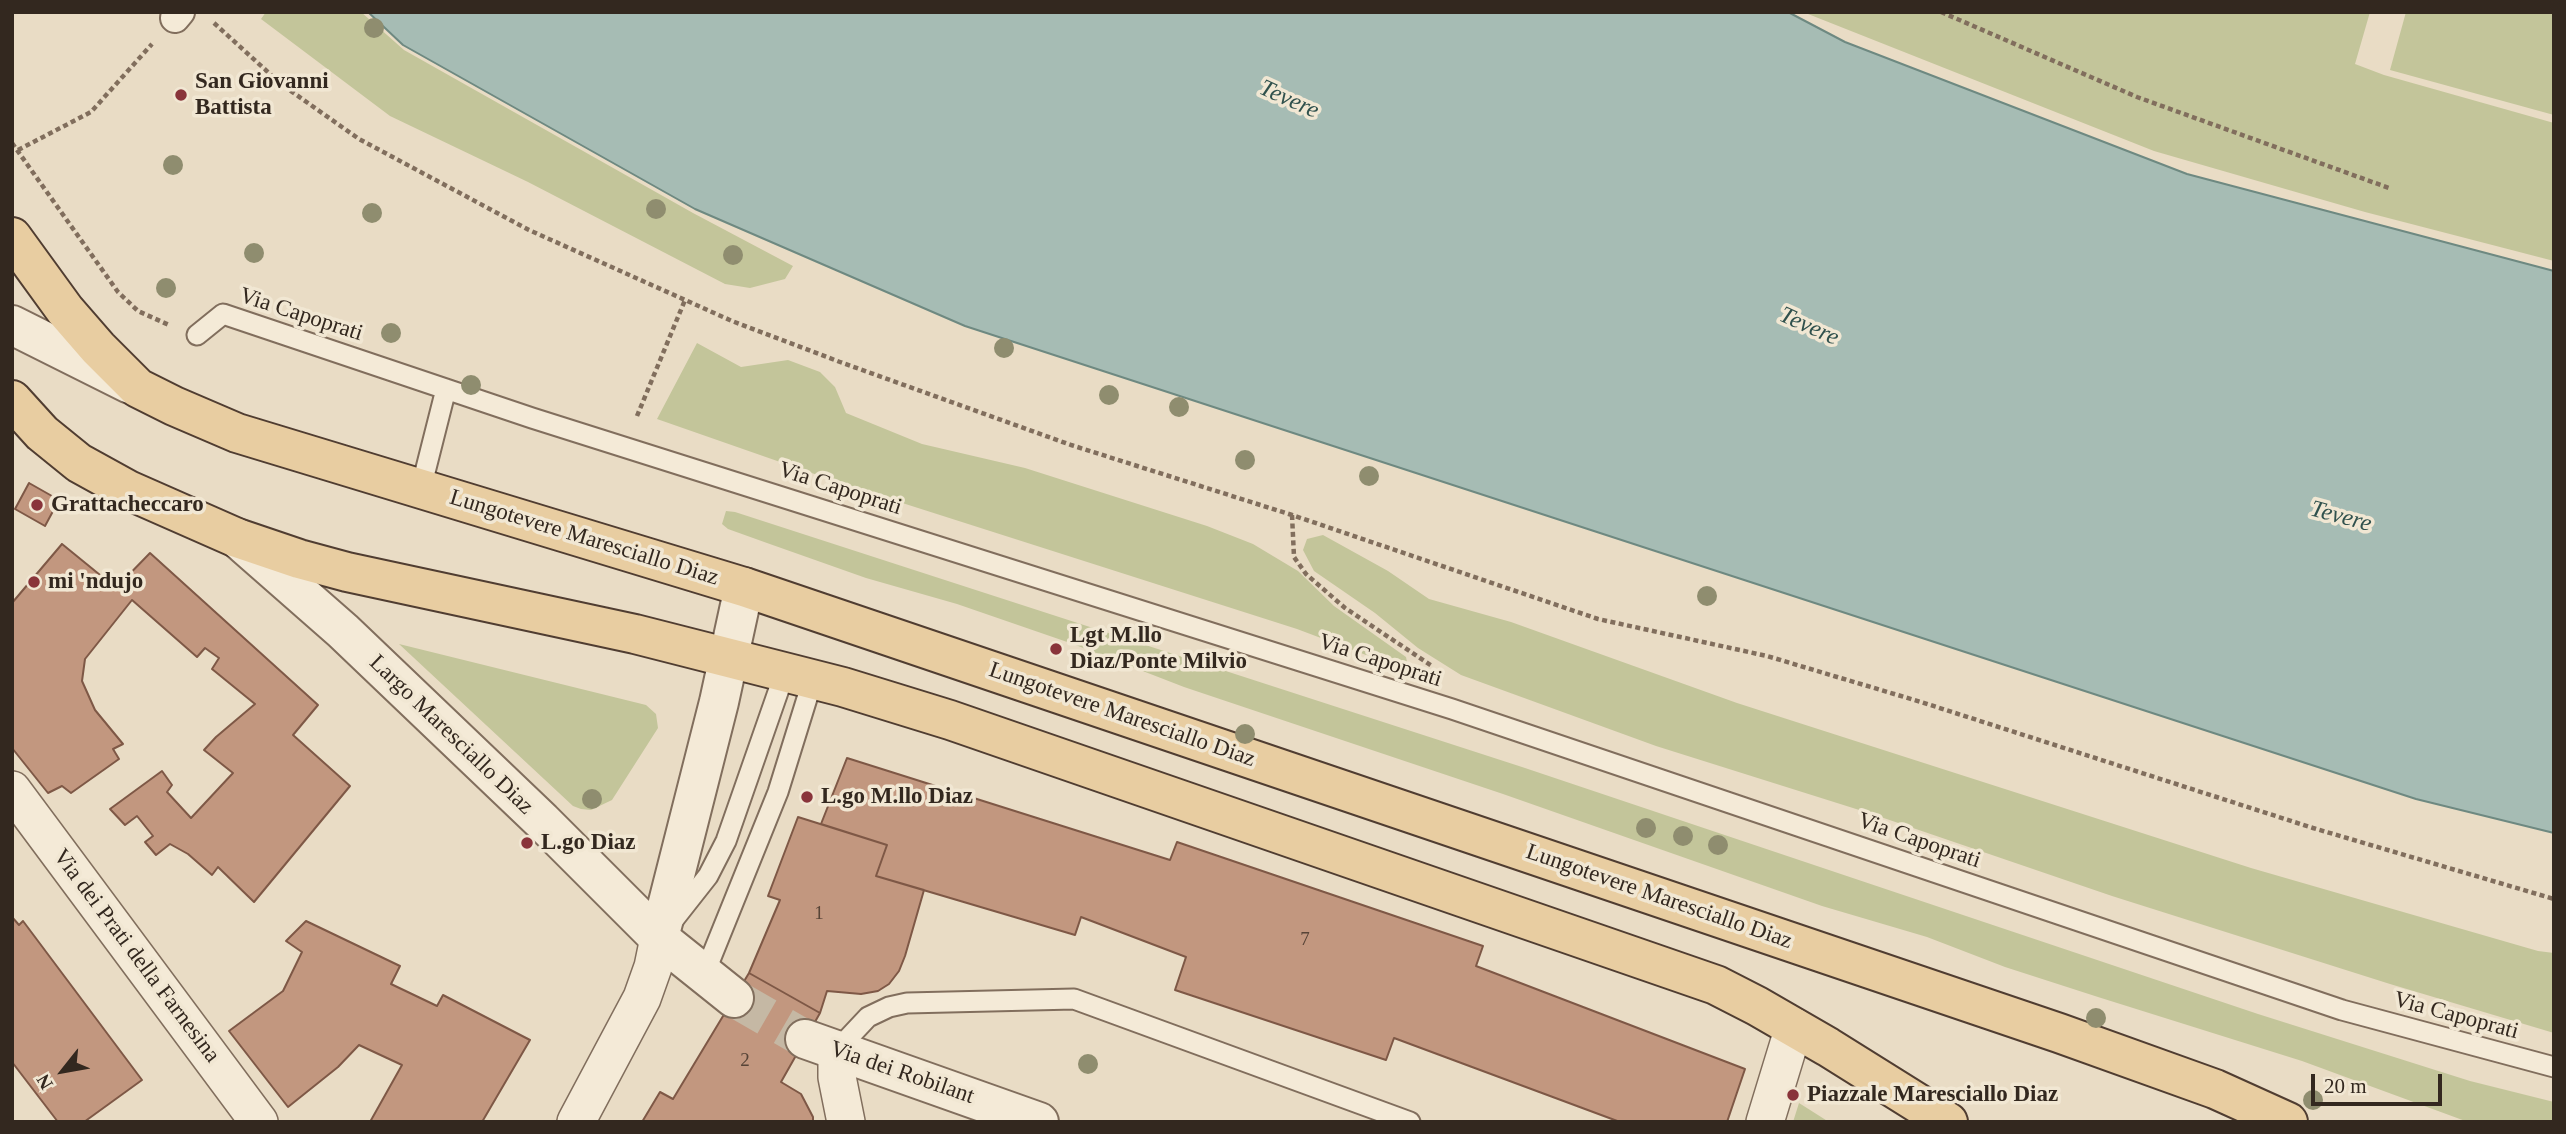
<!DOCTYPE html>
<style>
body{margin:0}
#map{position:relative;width:2566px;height:1134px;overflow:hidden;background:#e9dcc5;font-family:Georgia,serif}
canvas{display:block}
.frame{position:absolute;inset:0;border:14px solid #33281f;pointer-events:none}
.north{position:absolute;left:28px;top:1036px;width:70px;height:70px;-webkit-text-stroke:5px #f1e7d3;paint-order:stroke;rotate:239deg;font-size:19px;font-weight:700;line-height:28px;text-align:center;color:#33281f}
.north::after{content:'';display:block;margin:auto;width:24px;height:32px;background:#33281f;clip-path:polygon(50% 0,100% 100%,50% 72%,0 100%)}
.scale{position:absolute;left:2311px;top:1074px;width:131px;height:32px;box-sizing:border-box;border:4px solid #33281f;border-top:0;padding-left:9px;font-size:21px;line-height:24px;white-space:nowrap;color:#33281f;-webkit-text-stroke:5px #f1e7d3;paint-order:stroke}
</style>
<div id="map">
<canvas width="2566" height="1134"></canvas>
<div class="frame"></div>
<div class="north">N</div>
<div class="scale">20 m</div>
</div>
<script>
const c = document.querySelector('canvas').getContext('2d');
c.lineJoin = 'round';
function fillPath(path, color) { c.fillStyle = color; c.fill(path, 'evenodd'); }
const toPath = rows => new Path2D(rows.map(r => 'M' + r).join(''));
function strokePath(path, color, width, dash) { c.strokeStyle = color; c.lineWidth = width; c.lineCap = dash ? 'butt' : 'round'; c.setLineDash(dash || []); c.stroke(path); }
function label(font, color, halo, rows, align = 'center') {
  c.font = font + ' Georgia,serif'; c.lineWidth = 7; c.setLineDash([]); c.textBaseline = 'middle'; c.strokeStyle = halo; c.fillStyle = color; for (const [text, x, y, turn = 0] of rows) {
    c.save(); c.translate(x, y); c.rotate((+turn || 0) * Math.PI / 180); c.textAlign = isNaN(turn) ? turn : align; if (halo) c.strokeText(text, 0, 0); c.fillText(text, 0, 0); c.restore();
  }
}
const green = toPath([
 [266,12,361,12,404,50,693,213,793,266,785,279,750,288,725,284,528,182,390,116,261,19],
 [1803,12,2370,12,2355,64,2384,75,2554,123,2554,261,2365,212,2154,151],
 [2406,12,2554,12,2554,115,2390,70],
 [697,343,741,367,788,360,820,372,835,387,846,413,922,444,1025,468,1207,526,1253,544,1298,571,1334,606,1406,657,1408,667,1398,667,1297,629,846,485,657,419],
 [726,511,735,512,1522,767,2258,1014,2470,1081,2554,1102,2554,1122,2468,1122,2302,1061,2098,997,2005,967,1927,937,1822,906,1503,794,1184,687,1073,644,957,604,866,578,767,543,728,529,722,524],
 [1323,535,1388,571,1429,599,1511,622,1737,703,2251,868,2538,951,2554,953,2554,1033,2390,984,2112,896,1872,814,1656,746,1461,675,1418,648,1375,613,1314,571,1303,550,1307,539],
 [399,644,646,705,656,714,658,728,612,800,591,810,581,809,573,806],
 [1799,1103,1829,1122,1793,1122]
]);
const water = toPath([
 [368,12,1788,12,1845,42,2187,174,2554,271,2554,833,2416,799,965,326,695,209,403,45,368,12]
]);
const building = toPath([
 [29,483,59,500,45,526,15,509,29,483],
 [62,544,116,588,150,553,318,705,293,735,350,786,254,902,218,867,212,875,188,854,170,844,156,855,145,842,153,836,137,816,125,825,110,809,162,771,172,785,167,792,191,818,233,773,204,750,216,737,255,704,212,669,219,658,205,648,197,657,132,600,85,659,82,681,95,710,123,744,113,749,119,759,71,793,62,786,48,793,12,748,12,603,62,544],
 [847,758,1170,860,1177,842,1483,946,1476,966,1745,1069,1727,1122,1620,1122,1394,1038,1386,1060,1175,990,1186,957,1081,917,1075,935,876,876,887,845,821,824,847,758],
 [798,817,887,845,876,876,924,890,905,956,899,971,889,984,878,991,861,994,827,991,820,1013,749,973,780,900,768,896,798,817],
 [12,917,19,925,23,921,142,1080,84,1122,58,1122,12,1062,12,917],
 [306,921,400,966,391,984,437,1006,443,995,530,1040,482,1122,370,1122,402,1065,359,1045,338,1067,288,1107,229,1031,283,991,302,952,286,941,306,921],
 [749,973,820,1013,781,1082,801,1094,813,1117,813,1122,642,1122,660,1092,673,1099,749,973]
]);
const tertiaryTunnel = toPath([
 [734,998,805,1039]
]);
const path = toPath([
 [1941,12,2137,97,2389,188],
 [214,23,281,84,359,139,529,230,732,321,840,362,1071,445,1292,515,1598,619,1767,656,1921,702,2313,828,2554,899],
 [12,143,118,292,138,311,169,325],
 [18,150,91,112,152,44],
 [637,416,685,300],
 [1292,515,1294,557,1306,574,1345,608,1432,666]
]);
const service = toPath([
 [197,335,223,314,532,418,1452,709,2342,1010,2554,1067],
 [421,488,446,389],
 [671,923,708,876,726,841,785,672],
 [704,975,778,792,813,679],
 [837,1050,868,1017,889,1007,907,1003,1074,999,1410,1122]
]);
const pedestrian = toPath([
 [175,18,180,12]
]);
const minor = toPath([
 [12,790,259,1122],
 [837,1050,837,1077,846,1122],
 [576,1122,642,998,653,967,659,938],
 [1765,1122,1794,1027]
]);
const tertiary = toPath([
 [12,325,130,384],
 [237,538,343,631,542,821,659,938,734,998],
 [659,938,719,702,744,587],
 [805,1039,1039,1122]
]);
const primary = toPath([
 [12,237,65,310,98,348,138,388,174,406,237,433,744,587,2059,1033,2215,1089,2288,1122],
 [12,400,42,433,79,463,128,490,237,538,299,559,347,572,635,634,843,687,950,720,1716,985,1757,1006,1828,1047,1948,1122]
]);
const trees = [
 [374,28],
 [173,165],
 [656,209],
 [372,213],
 [254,253],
 [733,255],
 [166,288],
 [391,333],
 [1004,348],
 [471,385],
 [1109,395],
 [1179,407],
 [1245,460],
 [1369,476],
 [1707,596],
 [1245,734],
 [592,799],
 [1646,828],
 [1683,836],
 [1718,845],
 [2096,1018],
 [1088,1064],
 [2313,1100]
];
const markers = [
 [181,95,7,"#89343a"],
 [37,505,7,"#89343a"],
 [34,582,7,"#89343a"],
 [1056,649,7,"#89343a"],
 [807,797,7,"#89343a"],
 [527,843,7,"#89343a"],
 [1793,1095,7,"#89343a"]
];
const numberNames = [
 ["1",819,914],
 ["7",1305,940],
 ["2",745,1061]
];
const poiNames = [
 ["San Giovanni",195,82],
 ["Battista",195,108],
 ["Grattacheccaro",51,505],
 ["mi 'ndujo",48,582],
 ["Lgt M.llo",1070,636],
 ["Diaz/Ponte Milvio",1070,662],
 ["L.go M.llo Diaz",821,797],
 ["L.go Diaz",541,843],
 ["Piazzale Maresciallo Diaz",1807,1095]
];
const streetNames = [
 ["Via Capoprati",301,315,18],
 ["Via Capoprati",840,489,18],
 ["Lungotevere Maresciallo Diaz",584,538,17],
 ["Via Capoprati",1380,661,18],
 ["Lungotevere Maresciallo Diaz",1122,715,19],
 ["Largo Maresciallo Diaz",451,735,44],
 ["Via Capoprati",1919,841,19],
 ["Lungotevere Maresciallo Diaz",1659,897,19],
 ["Via dei Prati della Farnesina",136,956,53],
 ["Via Capoprati",2456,1016,15],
 ["Via dei Robilant",902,1073,19]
];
const waterNames = [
 ["Tevere",1289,100,24],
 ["Tevere",1809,327,24],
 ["Tevere",2341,517,15]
];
fillPath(green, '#c3c59a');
fillPath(water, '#a6bcb4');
strokePath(water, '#6e8981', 2);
fillPath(building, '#c2977f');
strokePath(building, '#7e5846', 2);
strokePath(tertiaryTunnel, '#c5b8a4', 38, [38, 19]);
strokePath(service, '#816e5d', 23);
strokePath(pedestrian, '#816e5d', 32);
strokePath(minor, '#816e5d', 40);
strokePath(tertiary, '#816e5d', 42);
strokePath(primary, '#503d31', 42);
strokePath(path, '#816e5d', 4.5, [5, 3.5]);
strokePath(service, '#f4ead7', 19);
strokePath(pedestrian, '#f4ead7', 28);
strokePath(minor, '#f4ead7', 37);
strokePath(tertiary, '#f4ead7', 38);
strokePath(primary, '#e8cda1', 38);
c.fillStyle = '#8f8d6f';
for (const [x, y] of trees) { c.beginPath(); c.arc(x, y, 10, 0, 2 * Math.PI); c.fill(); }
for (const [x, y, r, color] of markers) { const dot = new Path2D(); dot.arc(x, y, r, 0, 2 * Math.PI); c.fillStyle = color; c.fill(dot); strokePath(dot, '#f1e7d3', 2.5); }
label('19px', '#574437', null, numberNames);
label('bold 23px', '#33281f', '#f1e7d3', poiNames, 'left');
label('23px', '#33281f', '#f1e7d3', streetNames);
label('italic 24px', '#30514d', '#f1e7d3', waterNames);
</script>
